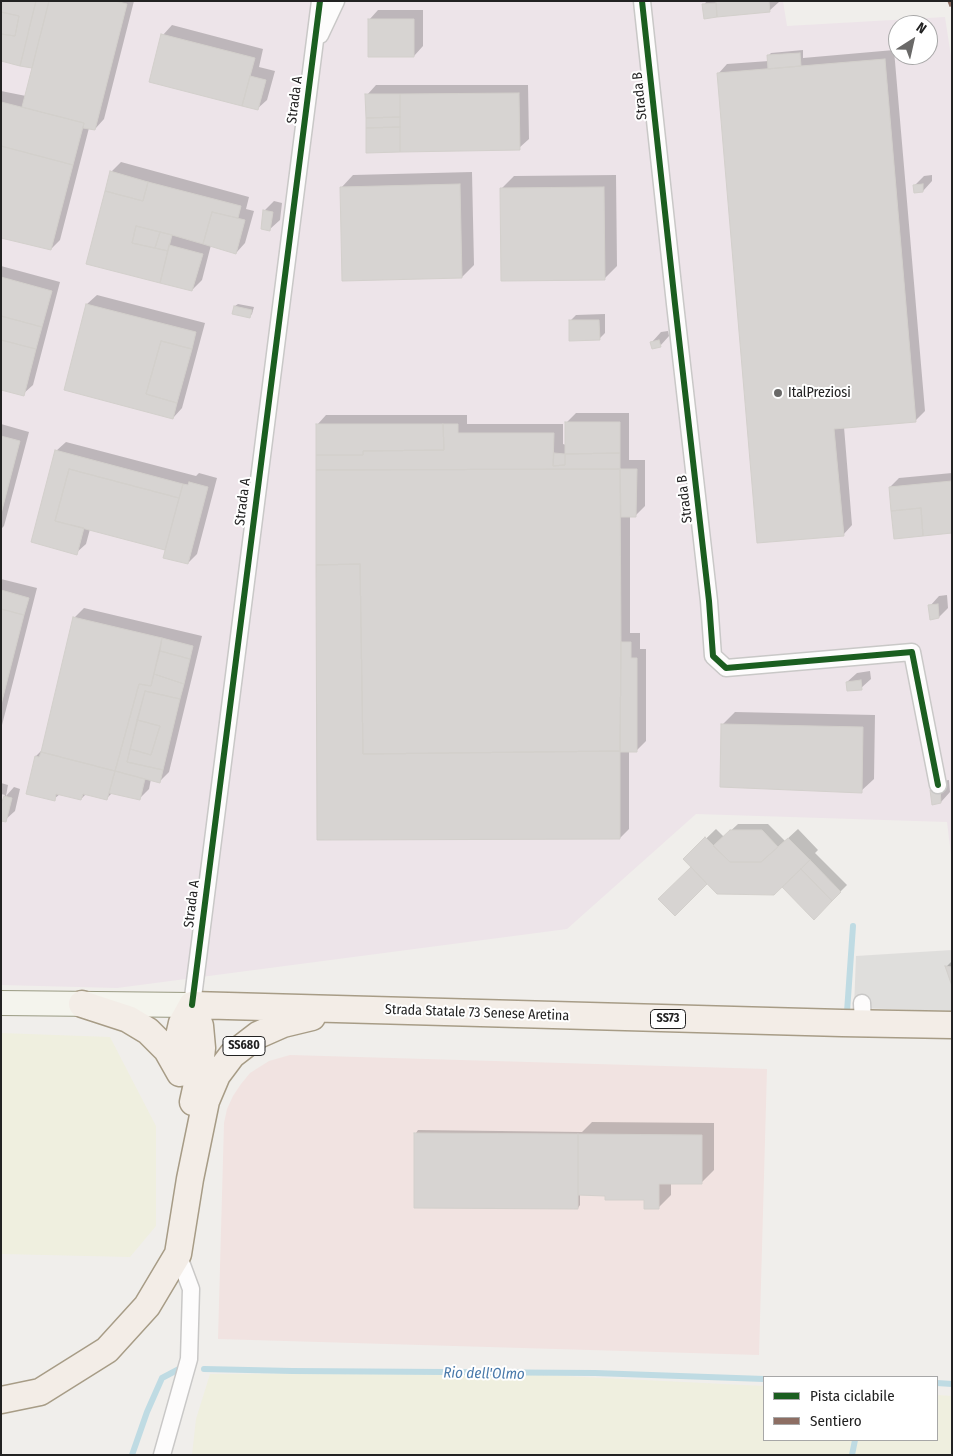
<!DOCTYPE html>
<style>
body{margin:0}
#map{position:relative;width:953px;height:1456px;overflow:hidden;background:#f0eeeb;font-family:"Fira Sans Condensed",sans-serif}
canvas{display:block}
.frame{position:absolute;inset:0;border:2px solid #222;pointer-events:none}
.legend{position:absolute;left:763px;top:1376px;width:175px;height:65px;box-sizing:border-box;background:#fff;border:1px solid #a7a7a7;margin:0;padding:6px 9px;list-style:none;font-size:15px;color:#222}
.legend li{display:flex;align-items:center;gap:10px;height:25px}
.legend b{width:25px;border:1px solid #a7a7a7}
.north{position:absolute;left:888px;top:15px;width:50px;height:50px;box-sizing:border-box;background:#fff;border:1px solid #a7a7a7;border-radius:50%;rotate:35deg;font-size:14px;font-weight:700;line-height:20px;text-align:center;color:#222}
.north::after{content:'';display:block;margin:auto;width:18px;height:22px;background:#6a6968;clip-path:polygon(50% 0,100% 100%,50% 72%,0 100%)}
</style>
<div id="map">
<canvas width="953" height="1456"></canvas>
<div class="frame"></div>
<ul class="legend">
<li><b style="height:6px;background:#1b5e20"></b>Pista ciclabile</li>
<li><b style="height:6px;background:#8d6e63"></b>Sentiero</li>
</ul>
<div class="north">N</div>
</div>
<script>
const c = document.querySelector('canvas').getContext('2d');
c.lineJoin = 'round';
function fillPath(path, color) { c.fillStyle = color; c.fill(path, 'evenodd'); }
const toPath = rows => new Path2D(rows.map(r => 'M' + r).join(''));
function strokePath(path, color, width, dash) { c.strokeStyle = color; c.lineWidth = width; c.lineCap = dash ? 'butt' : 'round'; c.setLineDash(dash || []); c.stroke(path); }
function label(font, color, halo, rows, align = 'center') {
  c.font = font + ' "Fira Sans Condensed",sans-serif'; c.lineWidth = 4; c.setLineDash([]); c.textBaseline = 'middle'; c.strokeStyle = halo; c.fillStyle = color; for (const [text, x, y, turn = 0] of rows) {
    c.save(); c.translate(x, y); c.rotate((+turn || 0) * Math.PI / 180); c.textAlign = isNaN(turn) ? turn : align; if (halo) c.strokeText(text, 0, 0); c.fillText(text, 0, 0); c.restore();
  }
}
const residential = toPath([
 [952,950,952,1011,854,1008,856,956]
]);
const commercial = toPath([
 [290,1055,767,1069,759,1355,218,1339,224,1123,227,1109,233,1096,241,1084,250,1073,269,1061]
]);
const industrial = toPath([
 [1,1,783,1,787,26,945,17,952,63,952,863,947,822,696,814,567,929,117,988,1,985],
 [898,25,928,25,928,55,898,55]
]);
const farmland = toPath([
 [1,1033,110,1037,156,1126,156,1226,130,1257,1,1254],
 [503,1373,764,1386,764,1440,937,1440,937,1395,952,1396,952,1455,192,1455,196,1419,210,1374]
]);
const shadow = toPath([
 [4,1,134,1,104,119,95,129,89,128,60,240,51,249,1,237,1,91,26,96,33,67],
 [715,1,779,1,779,2,769,11,718,14,716,16,704,5,706,2],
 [378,10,423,10,423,46,414,56,369,20],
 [172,25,263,49,259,67,275,71,267,100,257,109,163,35],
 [803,50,803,58,894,50,925,411,915,421,844,427,852,525,843,535,718,74,727,64,769,61,768,56,771,53],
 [376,85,528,85,529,139,519,148,367,95],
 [121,162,249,197,246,209,254,211,245,243,236,253,211,245,202,280,192,290,87,263,111,172],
 [472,172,474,265,462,277,341,188,353,175],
 [616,175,617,266,605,278,501,189,514,176],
 [932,175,932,181,923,191,915,185,924,176],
 [274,201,282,203,280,220,270,229,264,211],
 [1,266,60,282,33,385,23,394,1,389],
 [97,295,205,323,182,408,173,418,87,304],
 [238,304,254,307,252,314,249,317,234,313,235,306],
 [605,314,605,333,599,339,570,321,576,315],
 [668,331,669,336,660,346,652,342,661,332],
 [576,413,629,413,629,460,645,460,645,506,636,515,630,515,630,633,640,633,640,649,646,649,646,741,637,750,629,751,629,829,620,838,317,425,326,415,467,415,467,424,563,424,563,444,566,445,566,423],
 [1,424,29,432,4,526,1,529],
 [66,442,196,476,199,473,217,478,197,554,188,563,167,549,90,529,86,544,76,553,56,451],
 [952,473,952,532,890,487,899,478],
 [1,579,37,588,1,729],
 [947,595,948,608,939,617,930,606,939,596],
 [84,608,202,636,169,772,160,781,151,779,149,789,139,799,113,792,107,798,86,794,81,799,60,794,54,799,36,756,42,750,75,617],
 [870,671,871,679,861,688,847,682,857,673],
 [735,712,875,715,874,779,861,791,722,725],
 [949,780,950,792,941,802,933,803,941,781],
 [1,783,8,785,6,796,14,787,20,789,15,811,5,820,1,810,5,795,1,794],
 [738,824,768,824,785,841,798,829,818,850,815,853,847,885,814,918,782,886,707,882,675,915,693,867,685,859,716,829,724,837],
 [952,961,952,983,946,967],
 [592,1122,714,1123,714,1170,701,1183,671,1183,671,1195,659,1207,645,1199,606,1194,580,1194,580,1205,578,1208,416,1133,418,1130,582,1132]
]);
const stream = toPath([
 [847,1012,853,926],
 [204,1369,292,1371,595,1373,764,1379],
 [937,1383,952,1384],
 [132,1455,147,1412,162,1378,179,1369],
 [852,1455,855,1440]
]);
const building = toPath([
 [3,1,36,1,20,66,1,61,1,34,15,36,19,16,1,12,3,1],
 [36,1,49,1,32,68,20,66,36,1],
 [49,1,115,1,127,4,95,130,83,128,84,123,22,107,49,1],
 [716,1,769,1,770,12,717,17,716,1],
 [716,3,717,17,704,19,702,4,716,3],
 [1,12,19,16,15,36,1,34,1,12],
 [368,19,414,19,414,57,368,57,368,19],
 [161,34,255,58,242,106,149,82,161,34],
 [800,53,801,66,768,69,767,55,800,53],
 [885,59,916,422,834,429,844,536,757,543,717,73,885,59],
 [250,76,266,80,258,110,242,106,250,76],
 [519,93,520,150,400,152,400,94,519,93],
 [365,94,400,94,400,117,366,118,365,94],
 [1,102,84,123,73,165,1,146,1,102],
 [400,117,400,127,366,128,366,118,400,117],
 [400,127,400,152,366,153,366,128,400,127],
 [1,146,73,165,51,250,1,238,1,146],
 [110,171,148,182,143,201,105,191,110,171],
 [148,182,241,206,238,218,212,212,203,244,172,235,136,226,132,243,168,251,160,283,86,264,105,191,143,201,148,182],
 [460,184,462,278,342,281,340,187,460,184],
 [923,184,923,192,914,193,913,185,923,184],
 [604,187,605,280,501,281,500,188,604,187],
 [263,210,273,212,270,231,261,229,263,210],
 [212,212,245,220,236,254,203,244,212,212],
 [136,226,160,232,155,248,132,243,136,226],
 [160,232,172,235,168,251,155,248,160,232],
 [169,245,203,254,192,291,160,283,169,245],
 [1,277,52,291,42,327,1,316,1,277],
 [86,304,196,332,192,349,161,341,146,394,177,403,173,419,64,390,86,304],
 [234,306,252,310,250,318,232,314,234,306],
 [1,316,42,327,36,349,1,340,1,316],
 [569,320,599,320,600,340,569,341,569,320],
 [1,340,36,349,24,396,1,390,1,340],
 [659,340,661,347,652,349,650,342,659,340],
 [161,341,192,349,177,403,146,394,161,341],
 [565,422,620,422,620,453,565,454,565,422],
 [316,424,443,424,444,450,363,451,363,455,316,455,316,424],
 [443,424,458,424,458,433,554,433,553,466,565,465,565,454,620,453,620,469,316,470,316,455,363,455,363,451,444,450,443,424],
 [1,436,20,441,1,514,1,436],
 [55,450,183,484,179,498,69,469,55,521,84,528,77,555,31,542,55,450],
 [554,453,565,454,565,465,553,466,554,453],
 [69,469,179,498,165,550,55,521,69,469],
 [620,469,621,642,620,751,363,754,360,564,316,565,316,470,620,469],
 [620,469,637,469,636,517,621,517,620,469],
 [952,481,952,533,923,536,921,508,891,511,889,487,952,481],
 [189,482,208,487,188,564,163,558,183,484,188,485,189,482],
 [921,508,923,536,894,539,891,511,921,508],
 [360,564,363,754,620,751,620,839,317,840,316,565,360,564],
 [1,590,29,598,24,615,1,609,1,590],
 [938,604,939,618,930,620,928,605,938,604],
 [1,609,24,615,1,705,1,609],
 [73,617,162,638,151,686,139,684,115,771,41,752,73,617],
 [162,638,193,646,190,659,160,651,162,638],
 [621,642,631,642,631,658,637,658,637,752,620,752,621,642],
 [160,651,190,659,184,684,154,674,160,651],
 [154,674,184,684,180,699,145,691,127,762,163,770,160,783,115,771,139,684,151,686,154,674],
 [861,680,862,690,847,691,846,682,861,680],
 [145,691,180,699,163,770,127,762,130,749,151,755,160,726,137,720,145,691],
 [137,720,160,726,151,755,130,749,137,720],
 [721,724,863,727,862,793,720,787,721,724],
 [41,752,115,771,107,800,83,794,81,800,56,794,55,801,26,794,35,756,39,757,41,752],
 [115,771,145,779,140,800,109,793,115,771],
 [940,788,941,803,932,805,930,790,940,788],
 [4,796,12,798,6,822,1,821,1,805,4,796],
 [730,830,762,830,778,847,761,862,730,862,713,846,730,830],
 [705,837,730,862,761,862,788,838,810,860,774,895,717,894,683,859,705,837],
 [810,860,841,892,832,901,801,869,810,860],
 [691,867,707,884,675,916,658,899,691,867],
 [801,869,832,901,814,920,782,887,801,869],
 [945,966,952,967,952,986,945,966],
 [414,1133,578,1134,578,1209,414,1208,414,1133],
 [578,1134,702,1135,702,1184,659,1184,659,1209,644,1209,644,1200,605,1200,605,1196,578,1195,578,1134]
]);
const street = toPath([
 [642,1,675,304,709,601,713,656,726,668,912,652,938,785],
 [320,35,336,1],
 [862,1003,863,1024],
 [192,1005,320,1],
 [162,1455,189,1359,191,1289,178,1254]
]);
const secondary = toPath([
 [1,1003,192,1005]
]);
const primary = toPath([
 [82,1004,128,1019,148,1031,167,1050,180,1073],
 [192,1005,842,1023,952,1025],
 [192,1005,200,1026,202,1048,199,1075,193,1102],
 [180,1071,177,1045,182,1023,192,1005],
 [1,1400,40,1392,107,1350,147,1306,178,1254,190,1179,206,1101,217,1075,232,1055,258,1035,283,1024,312,1017]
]);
const quiet = toPath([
 [950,1,952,6]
]);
const cycleway = toPath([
 [642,1,675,304,709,601,713,656,726,668,912,652,938,785],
 [192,1005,320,1]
]);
const markers = [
 [778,393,5,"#6a6968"]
];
const shields = [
 [668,1019,35],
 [244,1046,42]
];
const shieldNames = [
 ["SS73",668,1019],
 ["SS680",244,1046]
];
const streetNames = [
 ["Strada B",640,96,-96],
 ["Strada A",295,100,-83],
 ["Strada B",685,499,-97],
 ["Strada A",243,502,-83],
 ["Strada A",192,904,-83],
 ["Strada Statale 73 Senese Aretina",477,1013,2]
];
const poiNames = [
 ["ItalPreziosi",788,393]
];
const waterNames = [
 ["Rio dell'Olmo",484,1374,1]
];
fillPath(residential, '#dfdedc');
fillPath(commercial, '#f1e3e1');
fillPath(industrial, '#ede4e9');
fillPath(farmland, '#efefdf');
fillPath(shadow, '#0003');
strokePath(stream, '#bfdbe3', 6);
fillPath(building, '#d7d4d2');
strokePath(building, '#d3d0cc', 1);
strokePath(street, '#c9c8c7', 19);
strokePath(secondary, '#999a82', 26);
strokePath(primary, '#a79c86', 29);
strokePath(street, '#fdfcfc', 16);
strokePath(secondary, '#f4f4ed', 24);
strokePath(primary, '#f3ede7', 26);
strokePath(quiet, '#8d6e63', 5, [10, 5]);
strokePath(cycleway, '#1b5e20', 6);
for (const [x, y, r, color] of markers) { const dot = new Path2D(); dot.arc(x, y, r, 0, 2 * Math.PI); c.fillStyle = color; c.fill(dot); strokePath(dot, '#fff', 2); }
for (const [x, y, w] of shields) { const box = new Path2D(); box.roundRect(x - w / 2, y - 9.5, w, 19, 4); c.fillStyle = '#fff'; c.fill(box); strokePath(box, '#222', 1); }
label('bold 12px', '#222', null, shieldNames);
label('14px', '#222', '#fff', streetNames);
label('14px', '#222', '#fff', poiNames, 'left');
label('italic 15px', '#4a7aab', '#fff', waterNames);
</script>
